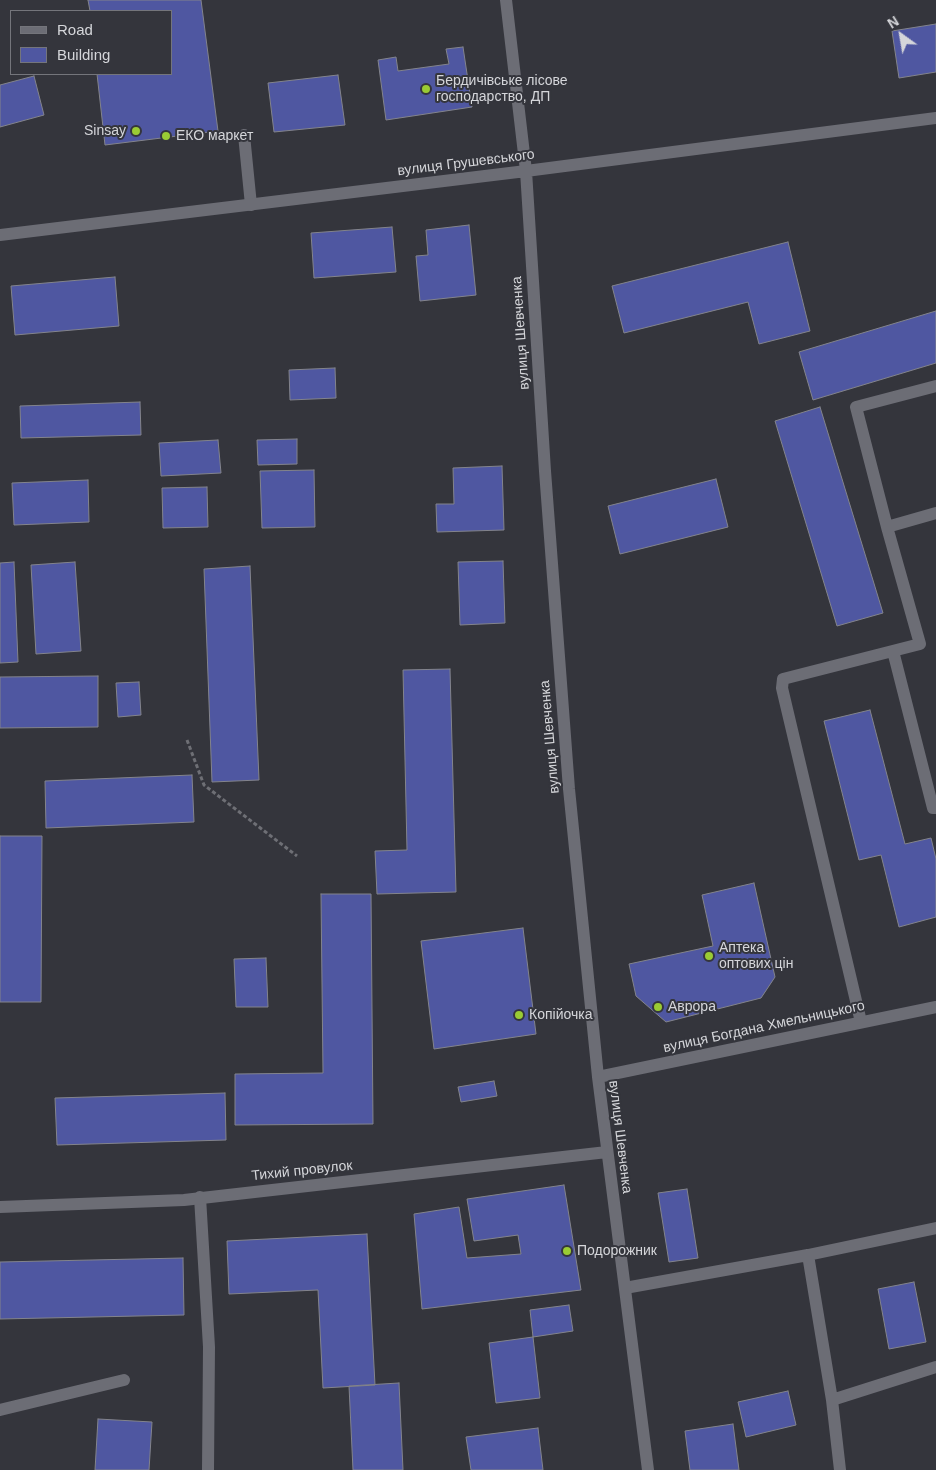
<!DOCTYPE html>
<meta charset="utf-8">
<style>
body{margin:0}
#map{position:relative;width:936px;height:1470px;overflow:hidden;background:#34353c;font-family:Helvetica,sans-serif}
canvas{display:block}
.legend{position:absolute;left:10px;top:10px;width:162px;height:65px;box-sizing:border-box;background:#34353c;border:1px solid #74757b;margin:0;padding:6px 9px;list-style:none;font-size:15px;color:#d5d6da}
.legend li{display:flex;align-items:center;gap:10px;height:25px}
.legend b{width:25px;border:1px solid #74757b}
.north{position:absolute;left:876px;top:10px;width:50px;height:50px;-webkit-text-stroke:4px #34353c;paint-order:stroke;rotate:328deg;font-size:14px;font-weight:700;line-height:20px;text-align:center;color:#d5d6da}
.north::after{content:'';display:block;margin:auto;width:18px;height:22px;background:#d5d6da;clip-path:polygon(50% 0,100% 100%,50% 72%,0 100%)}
</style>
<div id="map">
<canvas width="936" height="1470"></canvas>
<ul class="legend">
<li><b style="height:6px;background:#6c6d75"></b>Road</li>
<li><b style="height:14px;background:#4f57a1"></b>Building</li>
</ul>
<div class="north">N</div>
</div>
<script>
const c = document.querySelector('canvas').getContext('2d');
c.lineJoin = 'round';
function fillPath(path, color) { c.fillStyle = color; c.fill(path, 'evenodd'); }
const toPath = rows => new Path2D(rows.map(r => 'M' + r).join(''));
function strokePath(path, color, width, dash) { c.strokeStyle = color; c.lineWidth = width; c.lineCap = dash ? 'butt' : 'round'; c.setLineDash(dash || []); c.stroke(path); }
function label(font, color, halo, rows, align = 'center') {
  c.font = font + ' Helvetica,sans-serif'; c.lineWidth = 4; c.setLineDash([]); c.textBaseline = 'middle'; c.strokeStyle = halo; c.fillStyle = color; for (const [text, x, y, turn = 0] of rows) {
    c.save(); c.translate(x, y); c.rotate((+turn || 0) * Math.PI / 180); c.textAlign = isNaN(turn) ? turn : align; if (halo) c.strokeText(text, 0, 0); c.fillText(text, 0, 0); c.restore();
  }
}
const building = toPath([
 [88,0,201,0,218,131,105,145,97,74,171,74,171,11,90,11,88,0],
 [936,24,936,72,899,78,892,31,936,24],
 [463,47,472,107,386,120,378,60,396,57,398,71,449,64,446,49,463,47],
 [338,75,345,125,274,132,268,83,338,75],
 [34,76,44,115,0,127,0,85,34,76],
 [469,225,476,295,420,301,416,256,428,255,426,230,469,225],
 [392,227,396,272,314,278,311,233,392,227],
 [788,242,810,331,759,344,748,302,624,333,612,286,788,242],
 [115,277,119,326,15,335,11,286,115,277],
 [936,311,936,363,813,400,799,352,936,311],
 [335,368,336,398,290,400,289,370,335,368],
 [140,402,141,435,21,438,20,406,140,402],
 [820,407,883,613,837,626,775,421,820,407],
 [297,439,297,464,258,465,257,440,297,439],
 [218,440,221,473,161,476,159,443,218,440],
 [502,466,504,530,437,532,436,504,454,504,453,468,502,466],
 [314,470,315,527,262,528,260,471,314,470],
 [716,479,728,527,620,554,608,506,716,479],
 [88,480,89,522,14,525,12,483,88,480],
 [207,487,208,527,163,528,162,488,207,487],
 [503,561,505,623,460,625,458,562,503,561],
 [14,562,18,662,0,663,0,563,14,562],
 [75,562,81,651,36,654,31,565,75,562],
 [250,566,259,780,212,782,204,569,250,566],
 [450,669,456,892,377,894,375,851,407,850,403,670,450,669],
 [98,676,98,727,0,728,0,677,98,676],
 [139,682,141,715,118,717,116,683,139,682],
 [870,710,905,844,931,838,936,859,936,917,899,927,881,855,859,860,824,721,870,710],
 [192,775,194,822,46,828,45,781,192,775],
 [0,836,42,836,41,1002,0,1002,0,836],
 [754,883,775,977,761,998,666,1022,636,996,629,964,713,946,702,895,754,883],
 [321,894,371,894,373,1124,235,1125,235,1074,323,1073,321,894],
 [523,928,536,1034,434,1049,421,941,523,928],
 [266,958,268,1007,236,1007,234,959,266,958],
 [494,1081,497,1096,461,1102,458,1087,494,1081],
 [225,1093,226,1140,57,1145,55,1098,225,1093],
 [564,1185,581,1290,422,1309,414,1214,459,1207,467,1258,521,1254,518,1235,474,1241,467,1199,564,1185],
 [687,1189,698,1258,669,1262,658,1193,687,1189],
 [367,1234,375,1385,323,1388,318,1290,229,1294,227,1241,367,1234],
 [183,1258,184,1315,0,1319,0,1262,183,1258],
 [914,1282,926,1342,889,1349,878,1289,914,1282],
 [569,1305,573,1331,533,1337,530,1310,569,1305],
 [533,1337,540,1398,496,1403,489,1343,533,1337],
 [399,1383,403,1470,353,1470,349,1386,399,1383],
 [788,1391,796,1425,746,1437,738,1402,788,1391],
 [98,1419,152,1422,149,1470,95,1470,98,1419],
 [733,1424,739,1470,690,1470,685,1431,733,1424],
 [538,1428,543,1470,471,1470,466,1437,538,1428]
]);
const path = toPath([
 [187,740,204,785,297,856]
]);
const service = toPath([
 [244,135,251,205],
 [887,527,936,513],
 [893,651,933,808,936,808],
 [861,1022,782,688,783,679,920,644,887,527,856,407,936,386],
 [200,1197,209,1347,208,1470],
 [808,1255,832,1400,840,1470],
 [625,1288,808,1255,936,1228],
 [832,1400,936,1367],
 [0,1410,124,1380]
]);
const minor = toPath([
 [506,0,526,171,545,471,569,789,598,1077,648,1470],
 [0,235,526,171,936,118],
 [598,1077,936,1007],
 [0,1207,184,1200,607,1152]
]);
const markers = [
 [426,89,5,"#9acb34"],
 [136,131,5,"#9acb34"],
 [166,136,5,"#9acb34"],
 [709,956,5,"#9acb34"],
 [658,1007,5,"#9acb34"],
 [519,1015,5,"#9acb34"],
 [567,1251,5,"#9acb34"]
];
const poiNames = [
 ["Бердичівське лісове",436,81],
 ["господарство, ДП",436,97],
 ["Sinsay",126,131,"right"],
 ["ЕКО маркет",176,136],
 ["Аптека",719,948],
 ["оптових цін",719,964],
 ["Аврора",668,1007],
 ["Копійочка",529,1015],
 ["Подорожник",577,1251]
];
const streetNames = [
 ["вулиця Грушевського",466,163,-7],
 ["вулиця Шевченка",521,333,-94],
 ["вулиця Шевченка",550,737,-95],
 ["вулиця Богдана Хмельницького",764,1027,-12],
 ["вулиця Шевченка",620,1137,83],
 ["Тихий провулок",302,1171,-6]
];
fillPath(building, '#4f57a1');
strokePath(building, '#83848c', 1);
strokePath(path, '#6e6f75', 3, [4, 2.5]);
strokePath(service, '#6c6d75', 12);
strokePath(minor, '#6c6d75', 12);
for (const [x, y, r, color] of markers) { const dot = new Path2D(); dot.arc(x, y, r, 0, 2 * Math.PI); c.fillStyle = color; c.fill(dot); strokePath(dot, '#34353c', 2); }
label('14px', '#d5d6da', '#34353c', poiNames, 'left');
label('14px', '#d5d6da', '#34353c', streetNames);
</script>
